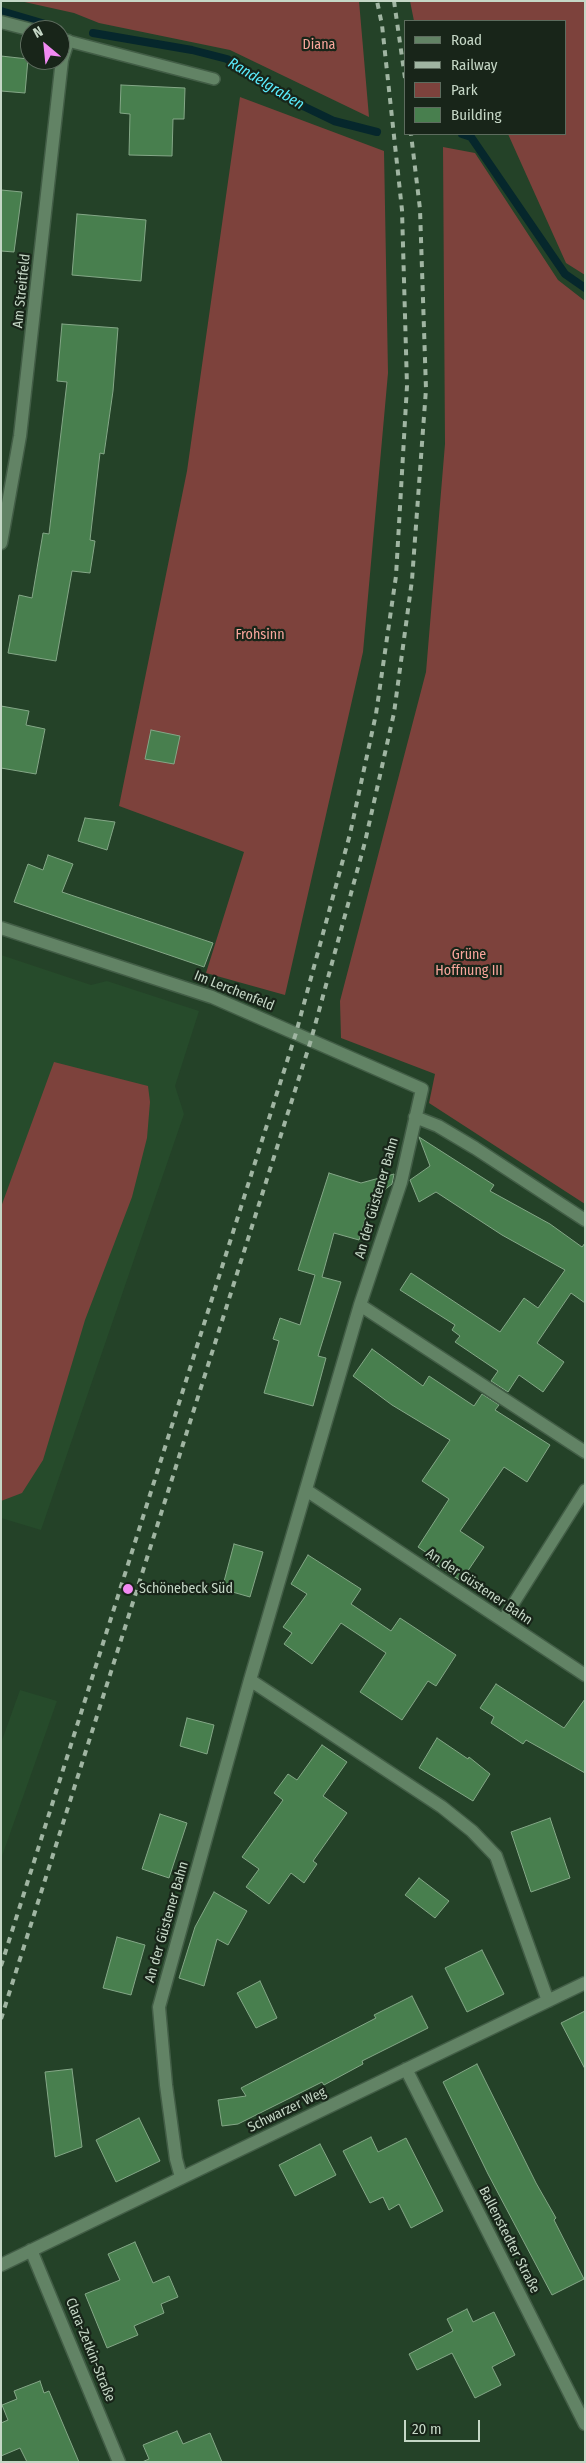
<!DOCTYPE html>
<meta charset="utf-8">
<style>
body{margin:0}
#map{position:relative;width:586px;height:2463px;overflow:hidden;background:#244228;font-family:"Fira Sans Condensed",sans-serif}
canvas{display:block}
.frame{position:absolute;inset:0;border:2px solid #c5d7c6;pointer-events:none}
.legend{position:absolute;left:404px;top:20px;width:162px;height:115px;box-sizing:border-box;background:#182519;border:1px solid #5d6c5e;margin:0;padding:6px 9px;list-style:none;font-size:15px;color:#c5d7c6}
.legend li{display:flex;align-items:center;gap:10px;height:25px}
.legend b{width:25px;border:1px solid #5d6c5e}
.north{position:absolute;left:20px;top:20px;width:50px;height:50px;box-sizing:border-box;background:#182519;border:1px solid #5d6c5e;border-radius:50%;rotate:332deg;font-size:14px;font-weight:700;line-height:20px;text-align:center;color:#c5d7c6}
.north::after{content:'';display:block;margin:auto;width:18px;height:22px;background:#f28af3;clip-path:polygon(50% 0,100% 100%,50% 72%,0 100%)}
.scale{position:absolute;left:404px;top:2420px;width:76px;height:22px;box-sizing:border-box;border:2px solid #c5d7c6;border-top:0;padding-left:6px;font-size:15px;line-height:18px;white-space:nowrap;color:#c5d7c6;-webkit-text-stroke:4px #182519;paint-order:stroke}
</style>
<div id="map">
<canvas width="586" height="2463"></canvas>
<div class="frame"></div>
<ul class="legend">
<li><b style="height:6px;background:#628365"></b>Road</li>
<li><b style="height:6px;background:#a0b5a2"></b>Railway</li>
<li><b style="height:14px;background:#7d423c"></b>Park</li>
<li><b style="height:14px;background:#487f4e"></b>Building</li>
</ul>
<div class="north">N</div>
<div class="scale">20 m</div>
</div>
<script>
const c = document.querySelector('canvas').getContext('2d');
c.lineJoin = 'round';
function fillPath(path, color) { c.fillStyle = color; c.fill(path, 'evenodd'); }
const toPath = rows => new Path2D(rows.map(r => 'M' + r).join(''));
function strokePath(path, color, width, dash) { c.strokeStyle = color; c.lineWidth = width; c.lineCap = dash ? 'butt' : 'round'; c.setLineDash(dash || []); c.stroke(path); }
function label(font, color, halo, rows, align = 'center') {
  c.font = font + ' "Fira Sans Condensed",sans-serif'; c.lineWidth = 4.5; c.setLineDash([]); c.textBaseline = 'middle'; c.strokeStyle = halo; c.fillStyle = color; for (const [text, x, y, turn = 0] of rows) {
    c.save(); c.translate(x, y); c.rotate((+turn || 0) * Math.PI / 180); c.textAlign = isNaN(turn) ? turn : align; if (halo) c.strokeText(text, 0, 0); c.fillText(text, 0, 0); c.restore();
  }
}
const built = toPath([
 [1,955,91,985,107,981,199,1011,175,1086,184,1114,41,1530,1,1518],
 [20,1690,57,1701,1,1859,1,1743]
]);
const green = toPath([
 [20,1,359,1,369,117,230,50,99,23,74,13],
 [410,1,585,1,585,275,566,263,508,134,565,134,565,21,414,21],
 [240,97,384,151,388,373,363,652,285,995,206,973,244,852,119,806,187,471],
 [443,147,475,153,558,280,585,301,585,1204,429,1103,435,1074,341,1038,340,1001,426,672,445,444],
 [54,1062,148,1086,150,1102,147,1138,132,1197,85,1320,43,1460,22,1493,1,1501,1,1207]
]);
const stream = toPath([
 [1,11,52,26],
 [93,33,192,50,227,59,305,107,334,121,377,132],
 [462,134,471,137,565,274,585,288]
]);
const building = toPath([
 [1,56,28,59,25,93,1,91,1,56],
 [121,85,185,88,184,119,173,119,172,156,129,155,130,114,120,113,121,85],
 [1,190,22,192,14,252,1,251,1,190],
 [77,214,146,220,141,281,72,275,77,214],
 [62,324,118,328,113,391,104,454,100,453,90,540,95,541,90,573,72,571,56,661,8,653,19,595,32,598,43,533,49,534,67,382,57,381,62,324],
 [1,706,29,711,26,725,45,729,36,774,1,768,1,706],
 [151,730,180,736,174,764,145,759,151,730],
 [85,818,115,822,107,850,78,841,85,818],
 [48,855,73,864,62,892,213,943,204,967,14,902,28,864,43,870,48,855],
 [419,1137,494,1185,490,1191,550,1224,582,1247,585,1243,585,1303,571,1293,537,1343,564,1362,543,1392,519,1375,508,1392,491,1381,498,1371,455,1342,460,1336,452,1330,455,1325,400,1290,411,1273,500,1332,524,1298,538,1308,565,1270,502,1235,436,1192,419,1202,410,1180,430,1166,419,1137],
 [329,1173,361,1183,394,1174,392,1184,371,1200,359,1240,334,1233,322,1277,341,1282,318,1356,326,1358,313,1406,264,1393,279,1341,273,1339,280,1318,300,1325,315,1275,298,1270,329,1173],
 [372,1349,423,1386,429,1376,474,1406,482,1394,499,1405,495,1410,550,1445,527,1482,504,1467,460,1531,484,1547,461,1581,427,1559,430,1555,418,1547,449,1499,422,1481,450,1440,392,1405,353,1376,372,1349],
 [234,1544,263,1552,250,1597,222,1589,234,1544],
 [308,1555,361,1589,351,1604,391,1631,400,1618,456,1655,436,1686,428,1681,402,1720,360,1692,386,1653,341,1623,312,1664,284,1644,292,1633,283,1627,307,1594,291,1584,308,1555],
 [496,1684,564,1728,585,1699,585,1773,526,1740,523,1744,491,1723,494,1717,480,1708,496,1684],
 [187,1718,214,1725,207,1754,180,1746,187,1718],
 [437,1738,468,1759,469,1757,490,1774,473,1801,419,1768,437,1738],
 [322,1745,347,1762,323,1796,347,1813,313,1861,317,1864,304,1883,291,1873,269,1904,246,1887,259,1869,242,1857,283,1800,274,1793,288,1774,297,1780,322,1745],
 [160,1814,187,1823,169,1878,142,1869,160,1814],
 [550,1818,570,1878,531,1892,511,1832,550,1818],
 [419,1878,449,1901,435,1918,405,1895,419,1878],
 [214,1892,247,1911,228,1945,217,1939,204,1986,179,1978,195,1927,214,1892],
 [117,1937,145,1945,131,1995,103,1988,117,1937],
 [482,1950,504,1994,467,2012,445,1968,482,1950],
 [260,1981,277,2018,256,2028,237,1993,260,1981],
 [412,1996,428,2028,362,2061,363,2064,324,2085,322,2082,238,2124,222,2126,218,2100,246,2096,241,2088,376,2018,374,2015,412,1996],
 [585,2011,585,2069,561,2023,585,2011],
 [477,2064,536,2183,556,2218,554,2220,584,2279,552,2295,488,2174,443,2082,477,2064],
 [72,2069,82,2147,55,2157,45,2072,72,2069],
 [139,2118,160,2161,116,2182,96,2140,139,2118],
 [371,2137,378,2152,406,2138,443,2211,411,2228,399,2204,389,2210,383,2197,370,2203,343,2151,371,2137],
 [320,2144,336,2175,295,2196,279,2165,320,2144],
 [135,2242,153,2283,169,2276,178,2297,161,2304,164,2313,134,2326,138,2335,107,2348,85,2294,120,2280,108,2254,135,2242],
 [467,2309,473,2322,494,2312,515,2355,492,2367,501,2385,475,2398,452,2353,417,2370,409,2354,453,2331,447,2319,467,2309],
 [40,2381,44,2393,49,2391,79,2462,27,2462,20,2448,1,2456,1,2423,8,2420,2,2405,17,2399,14,2391,40,2381],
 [177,2431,183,2444,210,2433,222,2462,142,2462,149,2459,143,2445,177,2431]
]);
const lane = toPath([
 [68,41,214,79],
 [503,1620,585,1490]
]);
const street = toPath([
 [1,22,32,30],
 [1,543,20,436,62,60,68,41,60,39],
 [1,928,212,997,422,1089,401,1182,360,1305,250,1680,159,2007,166,2085,176,2159,181,2177],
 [415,1117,438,1126,475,1148,585,1220],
 [360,1305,585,1452],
 [306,1490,585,1675],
 [250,1680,442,1807,472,1831,496,1856,548,2001],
 [406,2069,585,2424],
 [31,2250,119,2462],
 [1,2265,585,1983]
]);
const rail = toPath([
 [394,1,405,78],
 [1,1966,296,1033,350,834,376,714,396,576,407,386,402,210,382,25,377,1],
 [1,2019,311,1040,365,842,394,713,412,580,426,389,420,209,411,134]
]);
const markers = [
 [128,1589,6,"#f28af3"]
];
const parkNames = [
 ["Diana",319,45],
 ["Frohsinn",260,635],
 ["Grüne",469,955],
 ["Hoffnung III",469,971]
];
const streetNames = [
 ["Am Streitfeld",22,291,-84],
 ["Im Lerchenfeld",234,991,22],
 ["An der Güstener Bahn",377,1198,-74],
 ["An der Güstener Bahn",479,1587,34],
 ["An der Güstener Bahn",167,1922,-74],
 ["Schwarzer Weg",287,2110,-26],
 ["Ballenstedter Straße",509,2240,63],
 ["Clara-Zetkin-Straße",90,2350,68]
];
const poiNames = [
 ["Schönebeck Süd",139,1589]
];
const waterNames = [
 ["Randelgraben",266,84,31]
];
fillPath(built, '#264b2b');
fillPath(green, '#7d423c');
strokePath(stream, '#06272c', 8);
fillPath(building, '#487f4e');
strokePath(building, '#84a787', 1);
strokePath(lane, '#425d46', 14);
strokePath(street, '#425d46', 15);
strokePath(lane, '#628365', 11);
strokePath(street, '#628365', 12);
strokePath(rail, '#a0b5a2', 4, [6, 6]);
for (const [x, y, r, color] of markers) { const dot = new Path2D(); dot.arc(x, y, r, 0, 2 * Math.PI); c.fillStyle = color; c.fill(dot); strokePath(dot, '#182519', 2); }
label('14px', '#f9a69c', '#182519', parkNames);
label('14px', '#c5d7c6', '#182519', streetNames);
label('14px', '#c5d7c6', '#182519', poiNames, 'left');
label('italic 15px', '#5aecfe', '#182519', waterNames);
</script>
